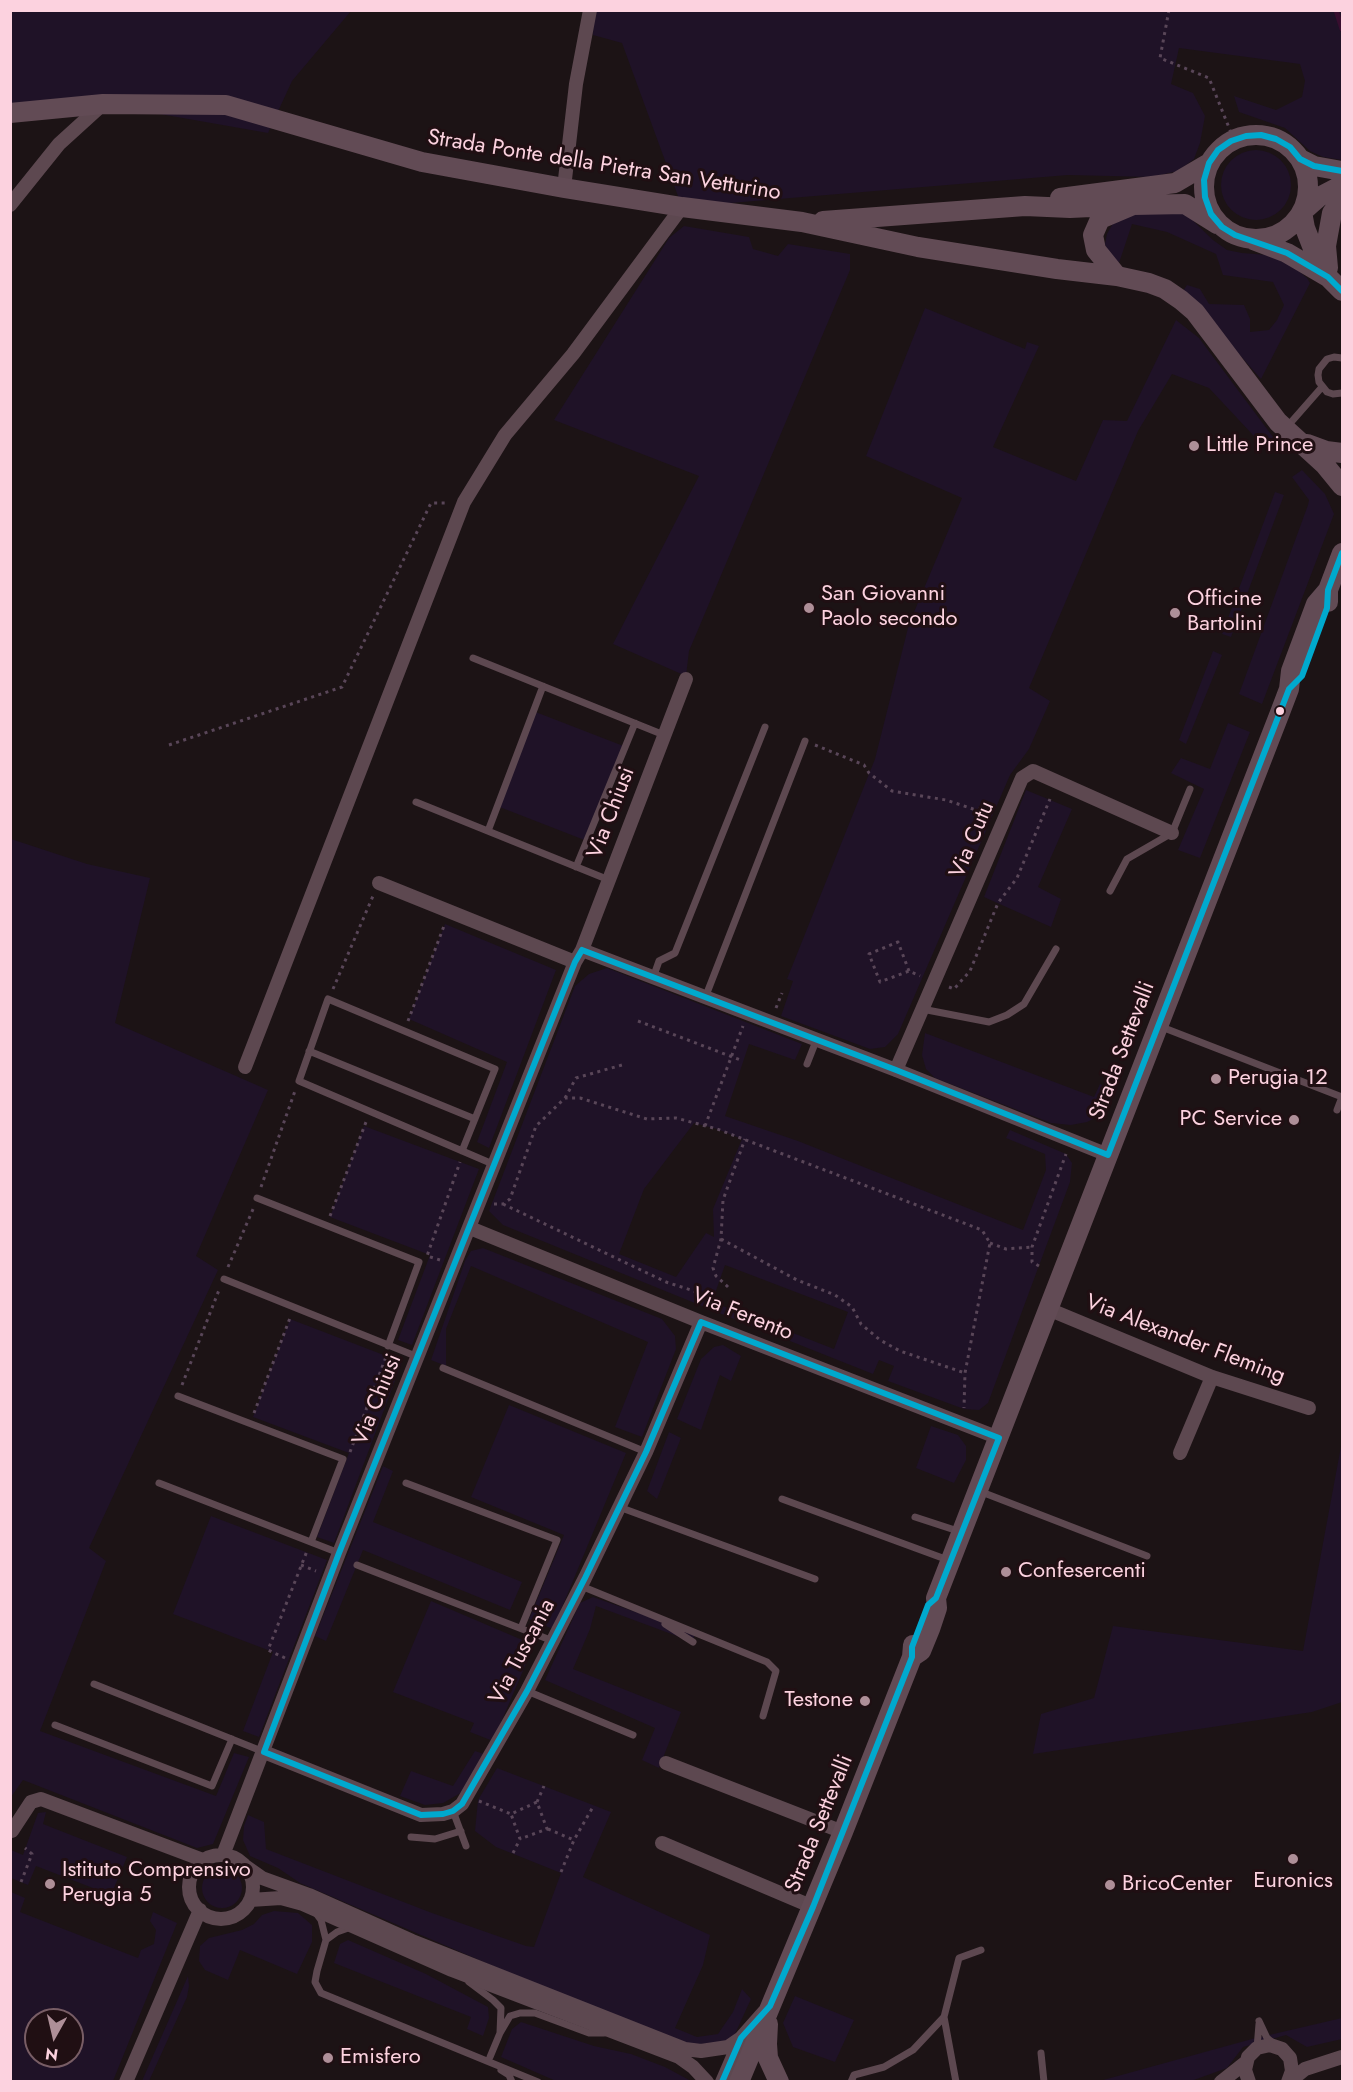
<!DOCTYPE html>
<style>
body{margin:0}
#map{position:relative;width:1353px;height:2092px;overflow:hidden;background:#1c1315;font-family:Jost,sans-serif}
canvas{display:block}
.frame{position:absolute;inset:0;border:12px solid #fcd2df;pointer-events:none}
.north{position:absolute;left:24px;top:2008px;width:60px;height:60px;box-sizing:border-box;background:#200f13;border:2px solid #785d65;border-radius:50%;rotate:188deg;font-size:16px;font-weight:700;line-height:24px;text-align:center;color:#fcd2df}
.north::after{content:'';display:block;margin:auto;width:21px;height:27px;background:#ae8f98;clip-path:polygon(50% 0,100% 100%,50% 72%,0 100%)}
</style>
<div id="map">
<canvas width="1353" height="2092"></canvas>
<div class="frame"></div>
<div class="north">N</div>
</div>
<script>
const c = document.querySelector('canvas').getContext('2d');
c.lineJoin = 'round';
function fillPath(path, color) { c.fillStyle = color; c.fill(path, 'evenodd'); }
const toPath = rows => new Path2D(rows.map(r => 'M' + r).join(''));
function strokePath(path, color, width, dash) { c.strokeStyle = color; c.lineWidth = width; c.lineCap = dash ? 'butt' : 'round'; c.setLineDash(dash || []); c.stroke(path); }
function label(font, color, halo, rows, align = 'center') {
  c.font = font + ' Jost,sans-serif'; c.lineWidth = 6; c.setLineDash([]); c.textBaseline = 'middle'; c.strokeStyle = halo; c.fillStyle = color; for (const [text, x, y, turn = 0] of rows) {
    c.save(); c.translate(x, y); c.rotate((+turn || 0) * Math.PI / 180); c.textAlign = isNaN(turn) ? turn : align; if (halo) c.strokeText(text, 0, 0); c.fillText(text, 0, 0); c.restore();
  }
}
const green = toPath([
 [594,10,1342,11,1342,160,1323,157,1310,151,1285,128,1239,112,1234,96,1276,110,1302,97,1305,81,1300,64,1179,48,1171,84,1193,93,1205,116,1200,143,1194,159,1178,171,1152,177,1068,175,682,207,622,43,593,35],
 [10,11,351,11,292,81,268,133,103,104,11,113],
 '1221 185a35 35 0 1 1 70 0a35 35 0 1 1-70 0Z',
 [1157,210,1184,212,1213,240,1227,250,1242,253,1268,255,1292,265,1307,278,1310,283,1261,379,1183,291,1187,285,1200,289,1209,304,1244,305,1250,319,1250,332,1269,330,1277,320,1284,305,1273,282,1223,275,1216,254,1167,232,1132,224,1119,263,1109,256,1105,244,1107,234,1112,225,1122,217],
 [684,226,749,237,753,249,778,256,788,244,850,254,850,270,689,651,686,676,613,644,699,476,554,420,669,238],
 [925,308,1025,349,1027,342,1039,346,993,447,1076,481,1103,420,1127,421,1176,320,1199,338,1273,437,1266,449,1209,388,1172,374,1138,431,1029,688,1050,701,1029,749,1010,775,898,1034,885,1047,870,1049,781,1016,793,981,787,979,875,759,909,624,962,498,866,456],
 [1302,470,1325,494,1334,514,1262,704,1239,694,1308,505,1309,500,1292,477],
 [1275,492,1284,495,1231,637,1222,634],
 [1213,651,1222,655,1186,744,1179,740],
 [533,711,626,747,587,841,497,806],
 [1228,723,1250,732,1200,858,1178,850,1204,789,1171,773,1181,758,1210,769],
 [1026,790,1072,809,1038,887,1061,899,1051,927,984,897],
 [11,839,87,864,150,878,115,1023,268,1090,196,1256,218,1270,89,1548,106,1561,40,1731,216,1796,234,1753,249,1757,213,1844,197,1848,23,1780,11,1797],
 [445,924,556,970,489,1148,477,1142,507,1062,409,1019],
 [607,968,802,1044,795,1060,749,1044,725,1116,798,1141,1023,1230,1046,1170,1045,1154,1006,1138,1010,1130,1066,1154,1072,1163,1070,1182,988,1403,979,1410,964,1409,888,1381,894,1366,879,1360,873,1374,790,1341,793,1333,834,1349,848,1312,725,1265,712,1302,771,1324,766,1332,503,1225,489,1211,575,986,589,974],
 [694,1123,717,1129,742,1139,713,1209,714,1237,706,1233,676,1277,619,1254,644,1189],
 [925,1033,1094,1097,1100,1084,1107,1088,1097,1117,1087,1122,1071,1125,1051,1123,935,1078,926,1069,922,1055],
 [364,1126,479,1169,412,1345,398,1340,430,1255,330,1217],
 [483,1248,662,1319,675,1336,676,1349,642,1437,615,1427,648,1342,471,1266,446,1329,446,1366,431,1360,465,1261,471,1251],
 [290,1319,402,1362,334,1543,317,1537,349,1453,253,1417],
 [723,1345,741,1356,731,1381,720,1375,701,1430,677,1419,701,1359,714,1347],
 [509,1405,626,1453,553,1629,529,1619,564,1535,471,1497],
 [931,1426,958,1435,966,1446,966,1460,954,1483,916,1468],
 [669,1432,681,1438,657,1499,647,1491],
 [1342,1441,1342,1702,1312,1712,1033,1754,1041,1714,1094,1698,1113,1626,1303,1651],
 [383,1466,393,1471,373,1522,522,1582,510,1610,363,1550,326,1641,315,1636],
 [211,1516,327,1560,259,1737,243,1731,273,1652,173,1614],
 [593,1597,695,1633,693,1642,596,1606,590,1629,573,1669,681,1712,659,1768,642,1760,655,1728,545,1680,580,1603],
 [431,1601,534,1645,493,1741,470,1732,474,1723,393,1692],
 [475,1751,484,1754,464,1791,443,1803,425,1805,400,1796,411,1771,453,1786],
 [497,1768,611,1812,583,1877,710,1935,703,1965,675,2028,697,2037,718,2034,733,2012,742,1989,751,1999,734,2036,724,2043,696,2045,677,2042,521,1978,300,1883,278,1868,250,1856,243,1840,244,1826,248,1815,264,1822,266,1849,432,1913,526,1946,534,1947,561,1873,496,1847,475,1831,478,1800],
 [46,1812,43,1824,127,1857,111,1895,36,1866,28,1885,11,1878,11,1850,23,1855,38,1813],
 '202 1888a20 20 0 1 1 40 0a20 20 0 1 1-40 0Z',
 [11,1892,25,1898,20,1912,138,1958,141,1950,154,1944,156,1930,150,1921,153,1912,177,1923,113,2081,11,2081],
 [36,2020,72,2020,72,2056,36,2056],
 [274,1911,298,1913,312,1925,312,1942,297,1974,240,1950,228,1980,205,1970,199,1961,200,1946,209,1938,242,1930,254,1924,262,1915],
 [348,1940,426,1974,488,2007,489,2018,483,2036,467,2029,471,2017,334,1963,340,1944],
 [188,1976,189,1986,187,1997,149,2081,142,2081],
 [795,1996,854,2020,835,2062,793,2047,783,2023],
 [1342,2018,1342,2039,1307,2047,1286,2035,1243,2047,1227,2068,1191,2081,1096,2082,1252,2039],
 [521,2022,594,2046,631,2054,665,2067,691,2081,556,2081,501,2057,512,2029]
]);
const stream = toPath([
 [1336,10,1342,29]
]);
const path = toPath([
 [1169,10,1160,58,1209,78,1234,140],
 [169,745,342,687,431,503,448,503],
 [815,745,864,765,869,773,892,791,946,800,973,809,992,809],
 [909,971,898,942,869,954,880,982,909,971,920,976],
 [949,987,954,989,970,971,998,903,1017,878,1050,799],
 [333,989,373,896],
 [776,1008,782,993],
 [408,1021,444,926],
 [638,1021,743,1061],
 [565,1098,576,1078,622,1065],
 [705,1126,743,1026],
 [261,1187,295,1091],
 [494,1204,503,1204,510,1199,536,1126,565,1098,580,1098,647,1119,676,1118,717,1129,982,1230,990,1243,965,1373,964,1408],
 [503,1204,666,1282,694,1291,711,1302],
 [330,1216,366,1122],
 [721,1239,797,1280,835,1295,852,1307,861,1324,880,1340,900,1351,965,1373],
 [990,1243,1006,1249,1032,1247],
 [440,1260,427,1256,460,1162],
 [1039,1266,1032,1262,1032,1247,1066,1154],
 [228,1267,254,1207],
 [728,1287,716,1276,713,1268,721,1239,723,1200,745,1139],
 [182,1385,219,1290],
 [254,1413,290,1318],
 [350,1452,386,1357],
 [301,1565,316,1571],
 [285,1658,268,1650,307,1551],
 [479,1801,511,1814],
 [537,1802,544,1786],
 [548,1829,574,1840],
 [513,1853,520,1839,511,1814,537,1802,547,1829,520,1839],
 [561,1872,574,1840,594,1805],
 [21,1882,32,1854,25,1848]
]);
const lane = toPath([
 [1342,358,1334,357,1327,359,1319,369,1318,375,1319,382,1327,392,1333,394,1342,393],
 [1286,428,1322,387],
 [473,658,664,735],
 [416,802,609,880],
 [488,831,543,686],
 [576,867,635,723],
 [1110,891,1127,859,1172,833,1190,789],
 [653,978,659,961,675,953,765,727],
 [705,998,805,741],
 [922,1009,989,1022,1007,1015,1024,1004,1056,949],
 [1159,1026,1342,1097],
 [309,1051,475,1119],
 [807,1064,816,1041],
 [1337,1110,1342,1097],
 [462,1151,495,1069,328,999,299,1081,495,1165],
 [257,1198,419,1262,388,1346],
 [224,1279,418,1357],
 [443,1368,646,1452],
 [178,1396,343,1459,311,1542],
 [159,1483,339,1553],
 [406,1483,557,1540,521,1628],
 [979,1491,1147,1556],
 [782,1499,948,1560],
 [619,1507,815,1579],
 [915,1517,961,1532],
 [357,1565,553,1641],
 [581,1586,767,1662,776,1671,763,1716],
 [665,1624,693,1642],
 [94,1684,264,1752],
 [527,1691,633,1735],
 [55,1725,212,1786,232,1739],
 [453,1811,466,1846],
 [411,1837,435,1839,461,1831],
 [315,1912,321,1920,326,1940,337,1932,351,1927],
 [326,1940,317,1971,315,1982,321,1993,538,2082],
 [469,1982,493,2000,501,2008,500,2033,510,2016,520,2013,535,2013,589,2033,604,2033],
 [944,2017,956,2082],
 [1259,2021,1267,2038,1274,2044],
 [1257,2048,1259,2024],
 [1041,2053,1044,2082],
 [490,2057,500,2033],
 [501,2070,509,2075,512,2082],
 [851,2082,854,2075,884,2067,913,2050,944,2017,959,1958,981,1950]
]);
const street = toPath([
 [564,188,576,84,590,10],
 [10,205,59,144,103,104],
 [379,883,575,962],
 [582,950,896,1070,1108,1155],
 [245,1067,464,502,505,435,573,354,682,207],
 [896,1070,1022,778,1033,771,1172,833],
 [470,1228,701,1322,999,1438],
 [1048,1309,1212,1377,1309,1408],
 [1180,1453,1212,1377],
 [264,1752,421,1815,443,1814,453,1811,462,1804,527,1691,585,1578,646,1452,701,1322],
 [666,1763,843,1832],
 [12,1831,31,1802,41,1799,203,1860],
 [662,1843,813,1907],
 [223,1855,339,1553,575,962,582,950,686,679],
 '189 1887a32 32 0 1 1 64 0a32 32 0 1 1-64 0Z',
 [245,1866,262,1878,309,1895,412,1941,685,2049,701,2051,728,2047,741,2038],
 [250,1900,281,1898,303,1904,452,1970,679,2057,693,2067,707,2082],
 [126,2082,200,1910],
 [722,2082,741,2038,764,2012],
 [1221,2082,1245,2063],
 [1249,2082,1245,2070,1248,2057,1257,2048,1270,2045,1282,2049,1290,2058,1292,2071,1288,2082],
 [1289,2082,1305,2069,1342,2057]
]);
const secondary = toPath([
 [10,113,103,104,226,105,422,162,564,188,682,207,802,222,918,247,1057,269,1117,276,1149,283,1165,289,1181,300,1195,312,1278,422,1324,464,1342,486],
 '1204 187a52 52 0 1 1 104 0a52 52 0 1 1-104 0Z',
 [1300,159,1314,166,1342,171],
 [1342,185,1319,197,1302,212,1305,228,1314,251,1328,277,1342,291],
 [1060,198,1175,183,1209,163],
 [823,221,1025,206,1070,208,1133,205],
 [1253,240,1287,253,1328,277],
 [1328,268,1326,246,1332,213,1342,199],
 [1117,276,1096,250,1093,235,1100,219,1133,205,1185,204,1217,224],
 [1307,444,1326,451,1342,453],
 [1328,602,1328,590,1342,553],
 [912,1657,921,1651,930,1629,937,1608,936,1598,1281,710,1289,689,1291,671,1316,604,1328,590],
 [768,2024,767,2044,768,2058,779,2082],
 [739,2082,843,1832,912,1657,913,1645]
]);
const bus1 = toPath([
 [1342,171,1314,166,1300,159,1290,147,1276,139,1261,135,1246,136,1231,141,1218,150,1209,163,1204,180,1205,197,1211,214,1222,227,1235,235,1287,253,1328,277,1342,291],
 [582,950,896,1070,1108,1155],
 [1108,1155,1289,689,1302,676,1327,608,1328,590,1342,553],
 [701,1322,999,1438],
 [264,1752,339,1553,575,962,582,950],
 [264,1752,421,1815,443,1814,453,1811,462,1804,527,1691,585,1578,646,1452,701,1322],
 [722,2082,741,2038,770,2006,813,1907,912,1657,912,1647,928,1605,936,1598,999,1438]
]);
const markers = [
 [1194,446,6,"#ae8f98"],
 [809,608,6,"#ae8f98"],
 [1175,613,6,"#ae8f98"],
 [1280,711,5,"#fcd2df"],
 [1216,1079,6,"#ae8f98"],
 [1294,1120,6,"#ae8f98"],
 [1006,1572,6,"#ae8f98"],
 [865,1701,6,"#ae8f98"],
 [1293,1859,6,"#ae8f98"],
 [50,1884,6,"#ae8f98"],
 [1110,1885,6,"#ae8f98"],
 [328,2058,6,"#ae8f98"]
];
const streetNames = [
 ["Strada Ponte della Pietra San Vetturino",604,166,9],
 ["Via Chiusi",612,813,-69],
 ["Via Cutu",973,840,-67],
 ["Strada Settevalli",1123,1051,-69],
 ["Via Ferento",742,1315,22],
 ["Via Alexander Fleming",1185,1340,21],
 ["Via Chiusi",378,1400,-68],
 ["Via Tuscania",523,1652,-62],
 ["Strada Settevalli",820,1824,-68]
];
const poiNames = [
 ["Little Prince",1206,446],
 ["San Giovanni",821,595],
 ["Paolo secondo",821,620],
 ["Officine",1187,600],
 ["Bartolini",1187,625],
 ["Perugia 12",1228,1079],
 ["PC Service",1282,1120,"right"],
 ["Confesercenti",1018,1572],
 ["Testone",853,1701,"right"],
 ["Istituto Comprensivo",62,1871],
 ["Perugia 5",62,1896],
 ["Euronics",1293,1882,"center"],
 ["BricoCenter",1122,1885],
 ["Emisfero",340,2058]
];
fillPath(green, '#1f1227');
strokePath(stream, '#380e2f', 5);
strokePath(path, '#594658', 3, [3, 4.5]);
strokePath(lane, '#5d4850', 7);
strokePath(street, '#5d4850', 14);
strokePath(secondary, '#624b55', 20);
strokePath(bus1, '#00a9ce', 6);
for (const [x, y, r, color] of markers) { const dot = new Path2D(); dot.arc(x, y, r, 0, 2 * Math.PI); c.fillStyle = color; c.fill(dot); strokePath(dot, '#200f13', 2); }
label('22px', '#fcd2df', '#200f13', streetNames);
label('22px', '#fcd2df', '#200f13', poiNames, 'left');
</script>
